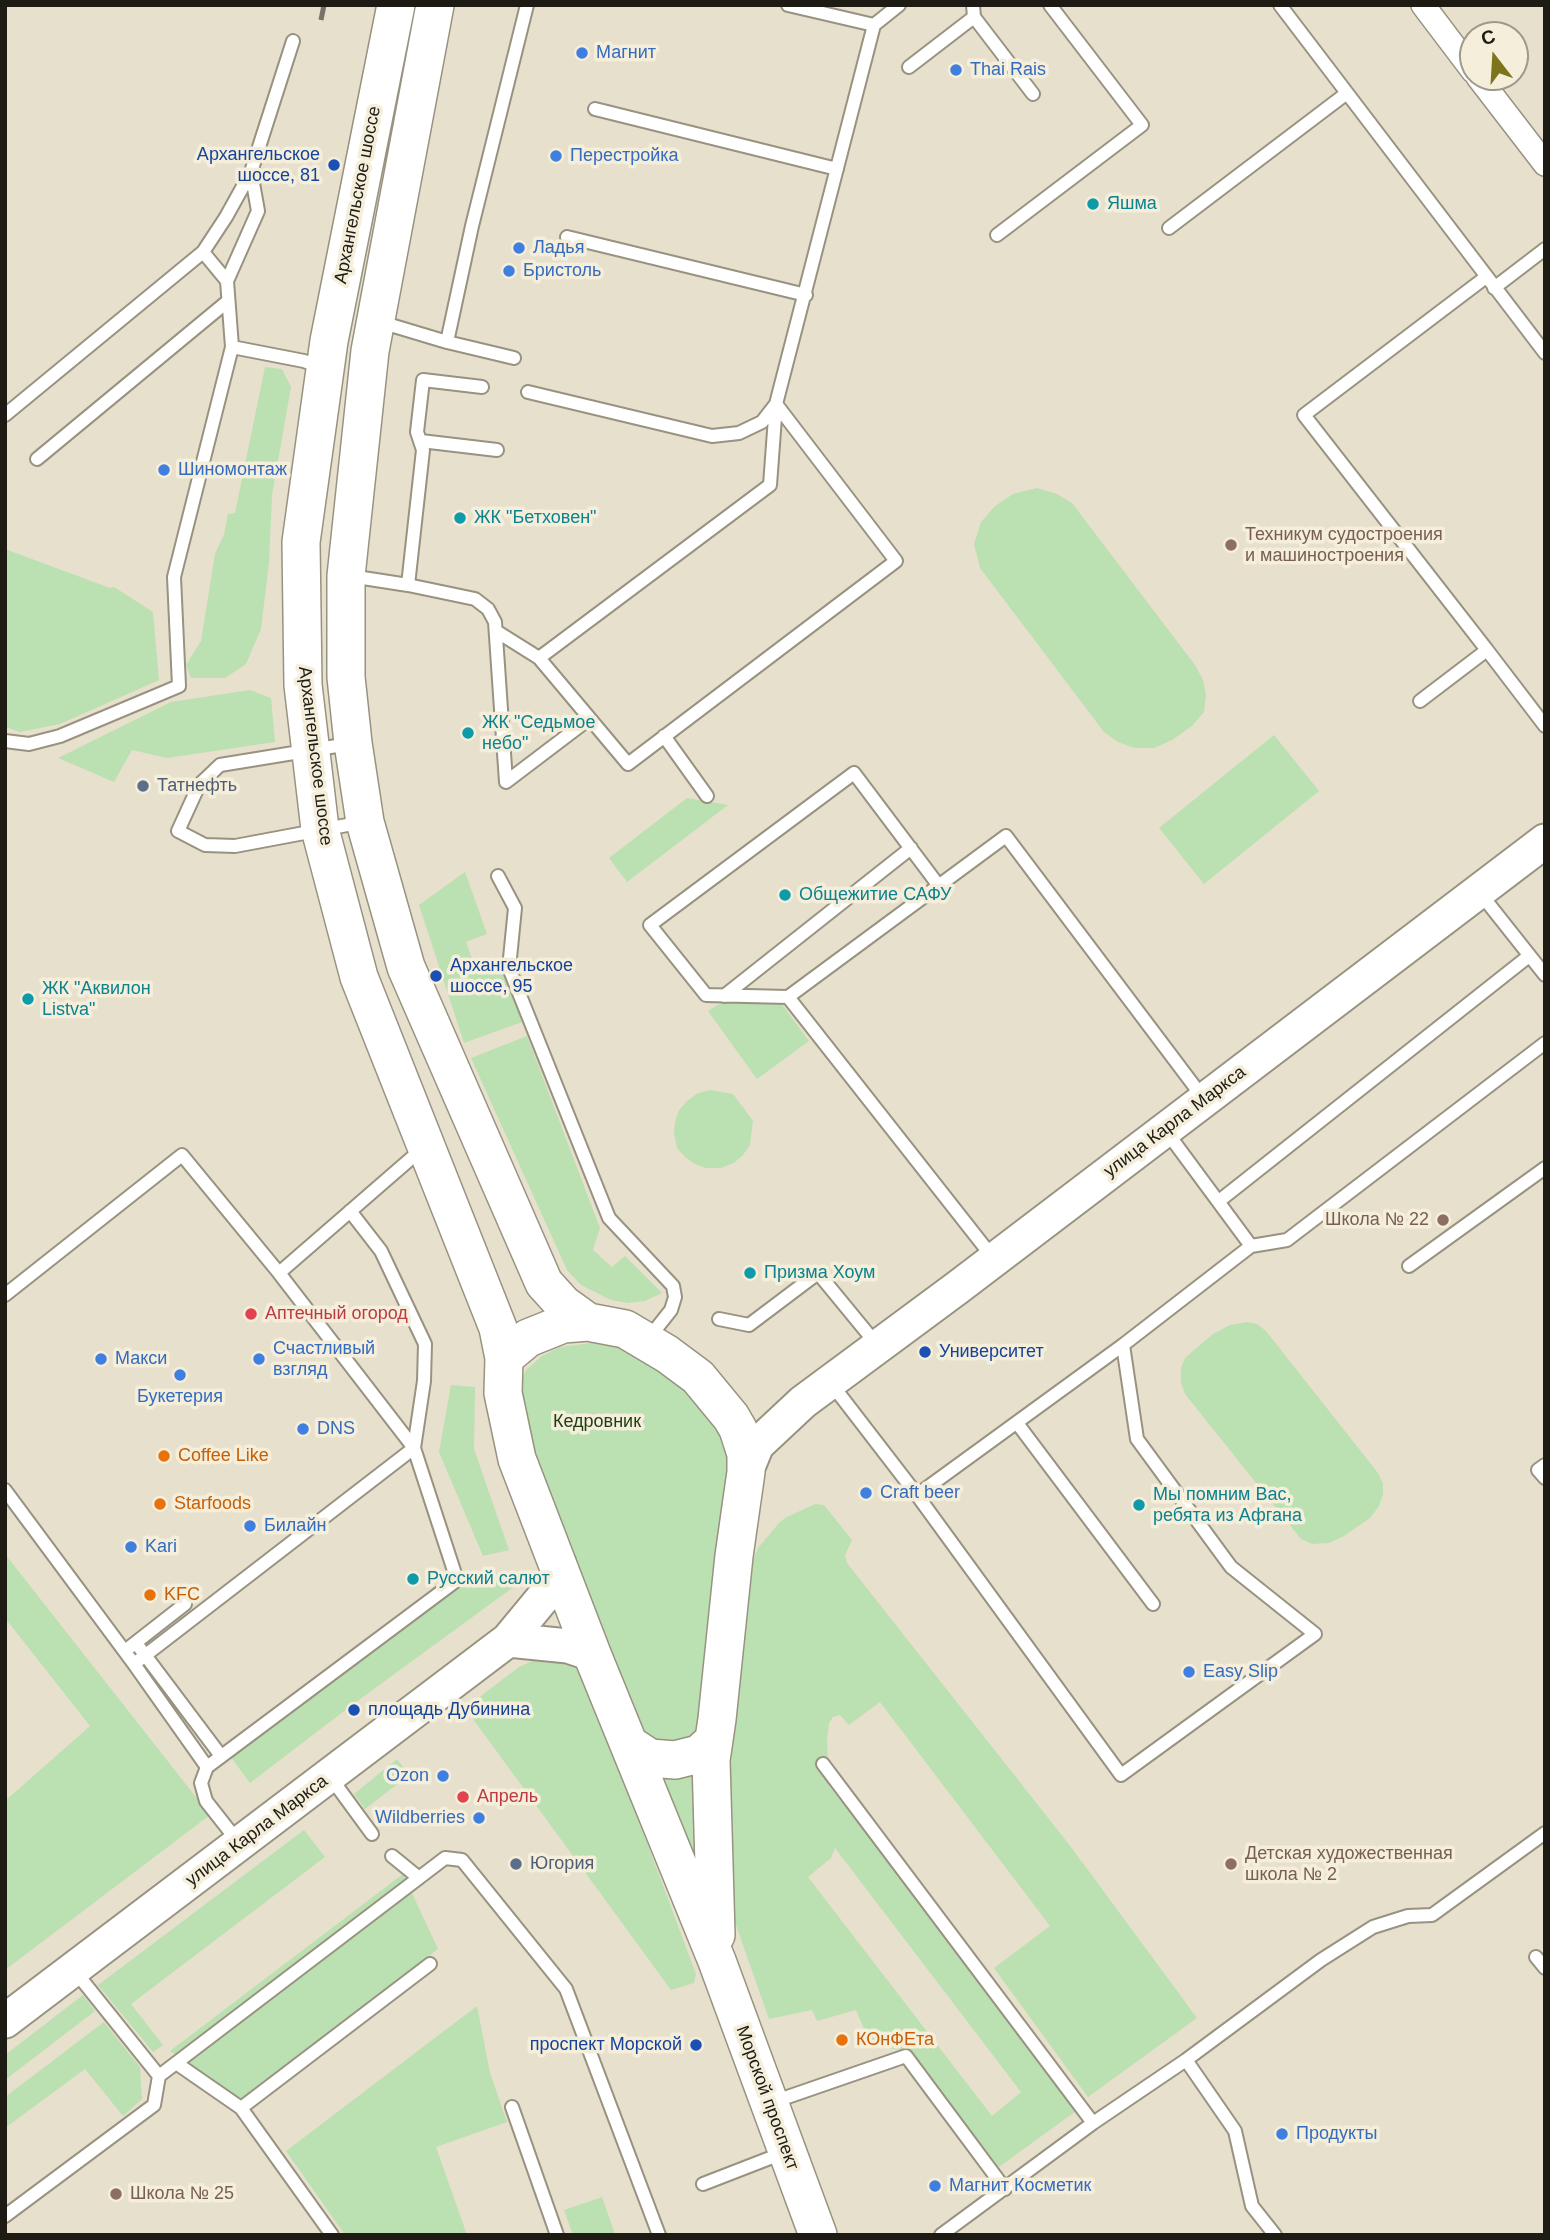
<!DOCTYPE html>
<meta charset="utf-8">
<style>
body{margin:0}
#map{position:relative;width:1550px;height:2240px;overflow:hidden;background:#e7e0cd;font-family:Helvetica,sans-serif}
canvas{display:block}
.frame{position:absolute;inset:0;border:7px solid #1d1b14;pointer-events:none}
.north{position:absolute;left:1459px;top:21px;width:70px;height:70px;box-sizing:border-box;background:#f4eeda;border:2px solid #9e9a8b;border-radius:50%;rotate:343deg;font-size:19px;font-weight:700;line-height:28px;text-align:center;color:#1d1b14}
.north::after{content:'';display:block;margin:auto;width:24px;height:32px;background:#7c751a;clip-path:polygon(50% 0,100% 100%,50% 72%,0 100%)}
</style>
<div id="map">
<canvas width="1550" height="2240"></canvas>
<div class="frame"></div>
<div class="north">С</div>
</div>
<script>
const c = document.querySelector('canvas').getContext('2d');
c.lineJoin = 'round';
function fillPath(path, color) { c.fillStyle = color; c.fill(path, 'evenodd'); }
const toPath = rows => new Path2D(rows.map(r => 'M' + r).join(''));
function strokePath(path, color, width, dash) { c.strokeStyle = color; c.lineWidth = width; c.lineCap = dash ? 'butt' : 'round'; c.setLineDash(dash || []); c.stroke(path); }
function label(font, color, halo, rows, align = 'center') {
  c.font = font + ' Helvetica,sans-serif'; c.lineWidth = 7; c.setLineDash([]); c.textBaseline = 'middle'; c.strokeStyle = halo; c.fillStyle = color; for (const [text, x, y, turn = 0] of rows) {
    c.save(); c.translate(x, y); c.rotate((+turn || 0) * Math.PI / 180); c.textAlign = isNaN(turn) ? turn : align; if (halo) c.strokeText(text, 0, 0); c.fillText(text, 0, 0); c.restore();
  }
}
const green = toPath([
 [265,367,282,369,291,387,272,495,269,562,261,629,246,664,225,678,191,678,186,665,201,641,215,554,224,534,228,514,235,513],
 [1037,488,1057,494,1072,503,1195,665,1203,680,1206,695,1204,712,1192,726,1172,740,1154,748,1135,748,1118,742,1104,732,980,568,974,544,981,522,995,506,1013,494],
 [5,549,110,588,114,587,153,612,159,680,60,724,20,732,5,727],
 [250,690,271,698,275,742,167,758,132,750,114,782,58,758,171,702],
 [1274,735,1319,791,1204,884,1159,828],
 [687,798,728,805,627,882,609,858],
 [465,872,487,934,466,942,477,973,501,965,522,1022,464,1043,419,905],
 [724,1001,781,1003,809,1041,757,1079,708,1011],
 [527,1036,600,1228,593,1250,612,1267,625,1256,662,1293,645,1301,628,1303,611,1300,581,1285,567,1270,471,1058],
 [711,1090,733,1094,753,1121,750,1145,743,1155,734,1163,721,1168,706,1168,695,1164,685,1157,677,1148,674,1133,675,1122,679,1110,687,1101,698,1093],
 [1247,1322,1257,1324,1266,1331,1378,1473,1383,1484,1383,1494,1379,1506,1370,1518,1344,1536,1329,1543,1312,1544,1301,1539,1185,1394,1181,1383,1181,1368,1185,1358,1213,1334,1230,1325],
 [599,1342,621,1348,643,1361,698,1400,732,1452,701,1740,642,1744,522,1440,518,1389,526,1370,542,1356,560,1347],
 [451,1385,475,1387,474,1449,509,1550,483,1556,439,1452],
 [815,1504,824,1505,852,1540,845,1555,847,1563,1071,1847,1197,2018,1088,2097,994,1968,1050,1926,880,1702,849,1725,840,1715,833,1717,829,1723,827,1741,829,1786,919,1899,1076,2111,999,2167,910,2052,871,2045,856,2010,817,2021,812,2010,769,2019,731,1911,726,1841,733,1736,753,1560,758,1548,779,1523,785,1518],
 [835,1848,1021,2092,992,2116,808,1877,831,1858],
 [5,1554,210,1815,5,1970,5,1801,90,1726,5,1618],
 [477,1573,519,1583,352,1705,250,1783,230,1756],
 [555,1655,578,1666,589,1687,696,1974,694,1983,671,1990,465,1708,519,1667,537,1659],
 [397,1759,409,1775,365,1809,354,1794],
 [701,1766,693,1860,655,1772],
 [304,1830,325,1857,131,2004,163,2045,153,2052,98,1985],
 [403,1874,438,1949,240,2101,170,2051],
 [83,1995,95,2011,5,2080,5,2055],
 [477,2006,490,2073,507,2122,436,2147,467,2235,345,2235,286,2151],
 [104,2022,140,2067,142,2099,123,2116,85,2069,5,2128,5,2097],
 [602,2197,615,2234,573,2235,564,2210]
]);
const lane = toPath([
 [788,5,874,25],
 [973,5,974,17,1033,94],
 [1280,5,1545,353],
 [909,67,974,17],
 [595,109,837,169],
 [1169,228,1347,93],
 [997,235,1142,125,1050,5],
 [567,237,806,295],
 [1486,277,1304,415,1487,650],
 [227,281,258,211,251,172],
 [1494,288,1545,249],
 [377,321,447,342],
 [232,347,227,281,203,252,226,217,251,172,293,41],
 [514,358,447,342,472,226,527,5],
 [528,392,712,436,739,433,762,422,776,404],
 [5,415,203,252],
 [421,441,497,450],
 [37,459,228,301],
 [350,576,408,585,475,599,488,609,495,622,506,782,589,719],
 [408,585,423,450,417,432,423,380,482,387],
 [496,631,539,658,628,764,896,561,776,404],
 [539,658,770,485,776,404,874,25,899,5],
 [1420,701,1487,650,1545,726],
 [664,736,707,796],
 [5,741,29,744,60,736,179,686,174,577,232,347,304,361,323,368],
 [349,744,220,765,199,785,178,831,205,845,235,846,363,822],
 [498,876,515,908,509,968,609,1218,673,1286,675,1297,671,1310,648,1339],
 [1480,893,1545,975],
 [724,996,911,848],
 [788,997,706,995,650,925,854,773,939,886],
 [1219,1201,1529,956],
 [1251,1246,1287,1240,1545,1043],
 [994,1259,788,997,1006,836,1204,1099],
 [1409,1266,1545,1168],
 [5,1295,182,1155,279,1273],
 [719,1319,749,1325,818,1273,878,1346],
 [830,1382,917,1495,1121,1775,1315,1634,1231,1567,1137,1439,1123,1345],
 [1017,1423,1153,1604],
 [1545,1465,1538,1470,1545,1478],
 [5,1490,134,1664,207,1767],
 [917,1495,1123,1345,1251,1246,1166,1131],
 [136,1643,221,1756],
 [130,1647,185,1604],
 [134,1664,414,1448,424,1381,425,1344,381,1251,350,1211],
 [823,1764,1093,2123],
 [331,1778,372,1834],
 [239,1843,206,1801,201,1783,207,1767,457,1580,414,1448,279,1273,415,1155,423,1150],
 [392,1856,419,1878],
 [1536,1957,1545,1968],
 [1186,2060,1321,1960,1373,1927,1408,1916,1432,1915,1545,1833],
 [176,2063,241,2108,332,2235],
 [159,2076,445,1858,462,1860,566,1989,659,2235],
 [773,2102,906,2056,1005,2189],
 [512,2107,557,2235],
 [241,2108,430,1964],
 [703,2184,783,2153],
 [5,2216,154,2105,159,2076,74,1970],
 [941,2235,1093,2123,1186,2060,1235,2131,1252,2206,1275,2235]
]);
const street = toPath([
 [1423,5,1473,71],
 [1478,77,1545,164]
]);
const secondary = toPath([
 [746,1472,757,1445,803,1402,957,1288,1545,841],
 [508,1640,568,1646,592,1654],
 [5,2021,508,1640,551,1588,556,1579,559,1564]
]);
const primary = toPath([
 [396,5,329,341,301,542,303,685,320,829,359,977,498,1328,504,1358,503,1393,517,1459,592,1654,717,1961,818,2235],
 [435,5,370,351,346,576,346,677,353,743,365,822,406,967,544,1283,563,1304,588,1322],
 [504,1358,528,1338,563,1324,588,1322,625,1329,667,1354,698,1377,731,1417,738,1429,746,1454,746,1472,734,1556,717,1719,711,1760,716,1935],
 [630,1745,650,1758,675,1760,699,1754,713,1741]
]);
const rail = toPath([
 [321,20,324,5]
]);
const markers = [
 [582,53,7,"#3f7fe0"],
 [956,70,7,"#3f7fe0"],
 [556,156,7,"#3f7fe0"],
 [334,165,7,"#1a4fb4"],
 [1093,204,7,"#0f9aa8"],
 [519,248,7,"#3f7fe0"],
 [509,271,7,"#3f7fe0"],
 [164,470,7,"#3f7fe0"],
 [460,518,7,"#0f9aa8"],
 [1231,545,7,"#8d6e63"],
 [468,733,7,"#0f9aa8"],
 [143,786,7,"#5c6f8a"],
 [785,895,7,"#0f9aa8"],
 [436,976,7,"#1a4fb4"],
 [28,999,7,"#0f9aa8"],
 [1443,1220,7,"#8d6e63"],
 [750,1273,7,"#0f9aa8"],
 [251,1314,7,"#e0444e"],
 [925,1352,7,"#1a4fb4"],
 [101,1359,7,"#3f7fe0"],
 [259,1359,7,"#3f7fe0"],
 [180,1375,7,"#3f7fe0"],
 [303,1429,7,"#3f7fe0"],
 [164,1456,7,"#e8710a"],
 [866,1493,7,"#3f7fe0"],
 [160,1504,7,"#e8710a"],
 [1139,1505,7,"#0f9aa8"],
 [250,1526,7,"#3f7fe0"],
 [131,1547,7,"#3f7fe0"],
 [413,1579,7,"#0f9aa8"],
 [150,1595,7,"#e8710a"],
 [1189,1672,7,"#3f7fe0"],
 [354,1710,7,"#1a4fb4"],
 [443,1776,7,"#3f7fe0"],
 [463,1797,7,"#e0444e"],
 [479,1818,7,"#3f7fe0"],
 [516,1864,7,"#5c6f8a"],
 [1231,1864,7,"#8d6e63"],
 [842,2040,7,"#e8710a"],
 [696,2045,7,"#1a4fb4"],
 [1282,2134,7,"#3f7fe0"],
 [935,2186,7,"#3f7fe0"],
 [116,2194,7,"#8d6e63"]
];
const shopNames = [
 ["Магнит",596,53],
 ["Thai Rais",970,70],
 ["Перестройка",570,156],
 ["Ладья",533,248],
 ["Бристоль",523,271],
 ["Шиномонтаж",178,470],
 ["Счастливый",273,1349],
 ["взгляд",273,1370],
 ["Макси",115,1359],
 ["Букетерия",180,1397,"center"],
 ["DNS",317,1429],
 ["Craft beer",880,1493],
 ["Билайн",264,1526],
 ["Kari",145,1547],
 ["Easy Slip",1203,1672],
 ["Ozon",429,1776,"right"],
 ["Wildberries",465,1818,"right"],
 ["Продукты",1296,2134],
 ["Магнит Косметик",949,2186]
];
const transitNames = [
 ["Архангельское",320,155,"right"],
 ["шоссе, 81",320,176,"right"],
 ["Архангельское",450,966],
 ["шоссе, 95",450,987],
 ["Университет",939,1352],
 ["площадь Дубинина",368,1710],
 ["проспект Морской",682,2045,"right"]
];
const streetNames = [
 ["Архангельское шоссе",358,195,-79],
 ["Архангельское шоссе",315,756,83],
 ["улица Карла Маркса",1175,1122,-37],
 ["улица Карла Маркса",257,1831,-37],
 ["Морской проспект",767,2098,70]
];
const cultureNames = [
 ["Яшма",1107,204],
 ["ЖК \"Бетховен\"",474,518],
 ["ЖК \"Седьмое",482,723],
 ["небо\"",482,744],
 ["Общежитие САФУ",799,895],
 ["ЖК \"Аквилон",42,989],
 ["Listva\"",42,1010],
 ["Призма Хоум",764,1273],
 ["Мы помним Вас,",1153,1495],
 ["ребята из Афгана",1153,1516],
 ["Русский салют",427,1579]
];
const educationNames = [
 ["Техникум судостроения",1245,535],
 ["и машиностроения",1245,556],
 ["Школа № 22",1429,1220,"right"],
 ["Детская художественная",1245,1854],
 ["школа № 2",1245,1875],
 ["Школа № 25",130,2194]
];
const serviceNames = [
 ["Татнефть",157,786],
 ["Югория",530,1864]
];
const healthNames = [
 ["Аптечный огород",265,1314],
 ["Апрель",477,1797]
];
const parkNames = [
 ["Кедровник",597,1422]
];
const foodNames = [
 ["Coffee Like",178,1456],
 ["Starfoods",174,1504],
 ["KFC",164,1595],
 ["КОнФЕта",856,2040]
];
fillPath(green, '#bbe0b1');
strokePath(lane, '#989280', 16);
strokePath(street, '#989280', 26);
strokePath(secondary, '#989280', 37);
strokePath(primary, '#989280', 40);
strokePath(lane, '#fff', 12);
strokePath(street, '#fff', 23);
strokePath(secondary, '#fff', 33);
strokePath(primary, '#fff', 37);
strokePath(rail, '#777266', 5, [14, 7]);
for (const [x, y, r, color] of markers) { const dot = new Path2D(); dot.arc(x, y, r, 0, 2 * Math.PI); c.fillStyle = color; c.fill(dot); strokePath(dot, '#f4eeda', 2.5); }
label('18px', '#366cbe', '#f4eeda', shopNames, 'left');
label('18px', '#164399', '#f4eeda', transitNames, 'left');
label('18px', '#1d1b14', '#f4eeda', streetNames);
label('18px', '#0d838f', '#f4eeda', cultureNames, 'left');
label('18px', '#785e54', '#f4eeda', educationNames, 'left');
label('18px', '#4e5e75', '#f4eeda', serviceNames, 'left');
label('18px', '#be3a42', '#f4eeda', healthNames, 'left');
label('18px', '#1c3e11', '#f4eeda', parkNames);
label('18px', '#c56008', '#f4eeda', foodNames, 'left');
</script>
